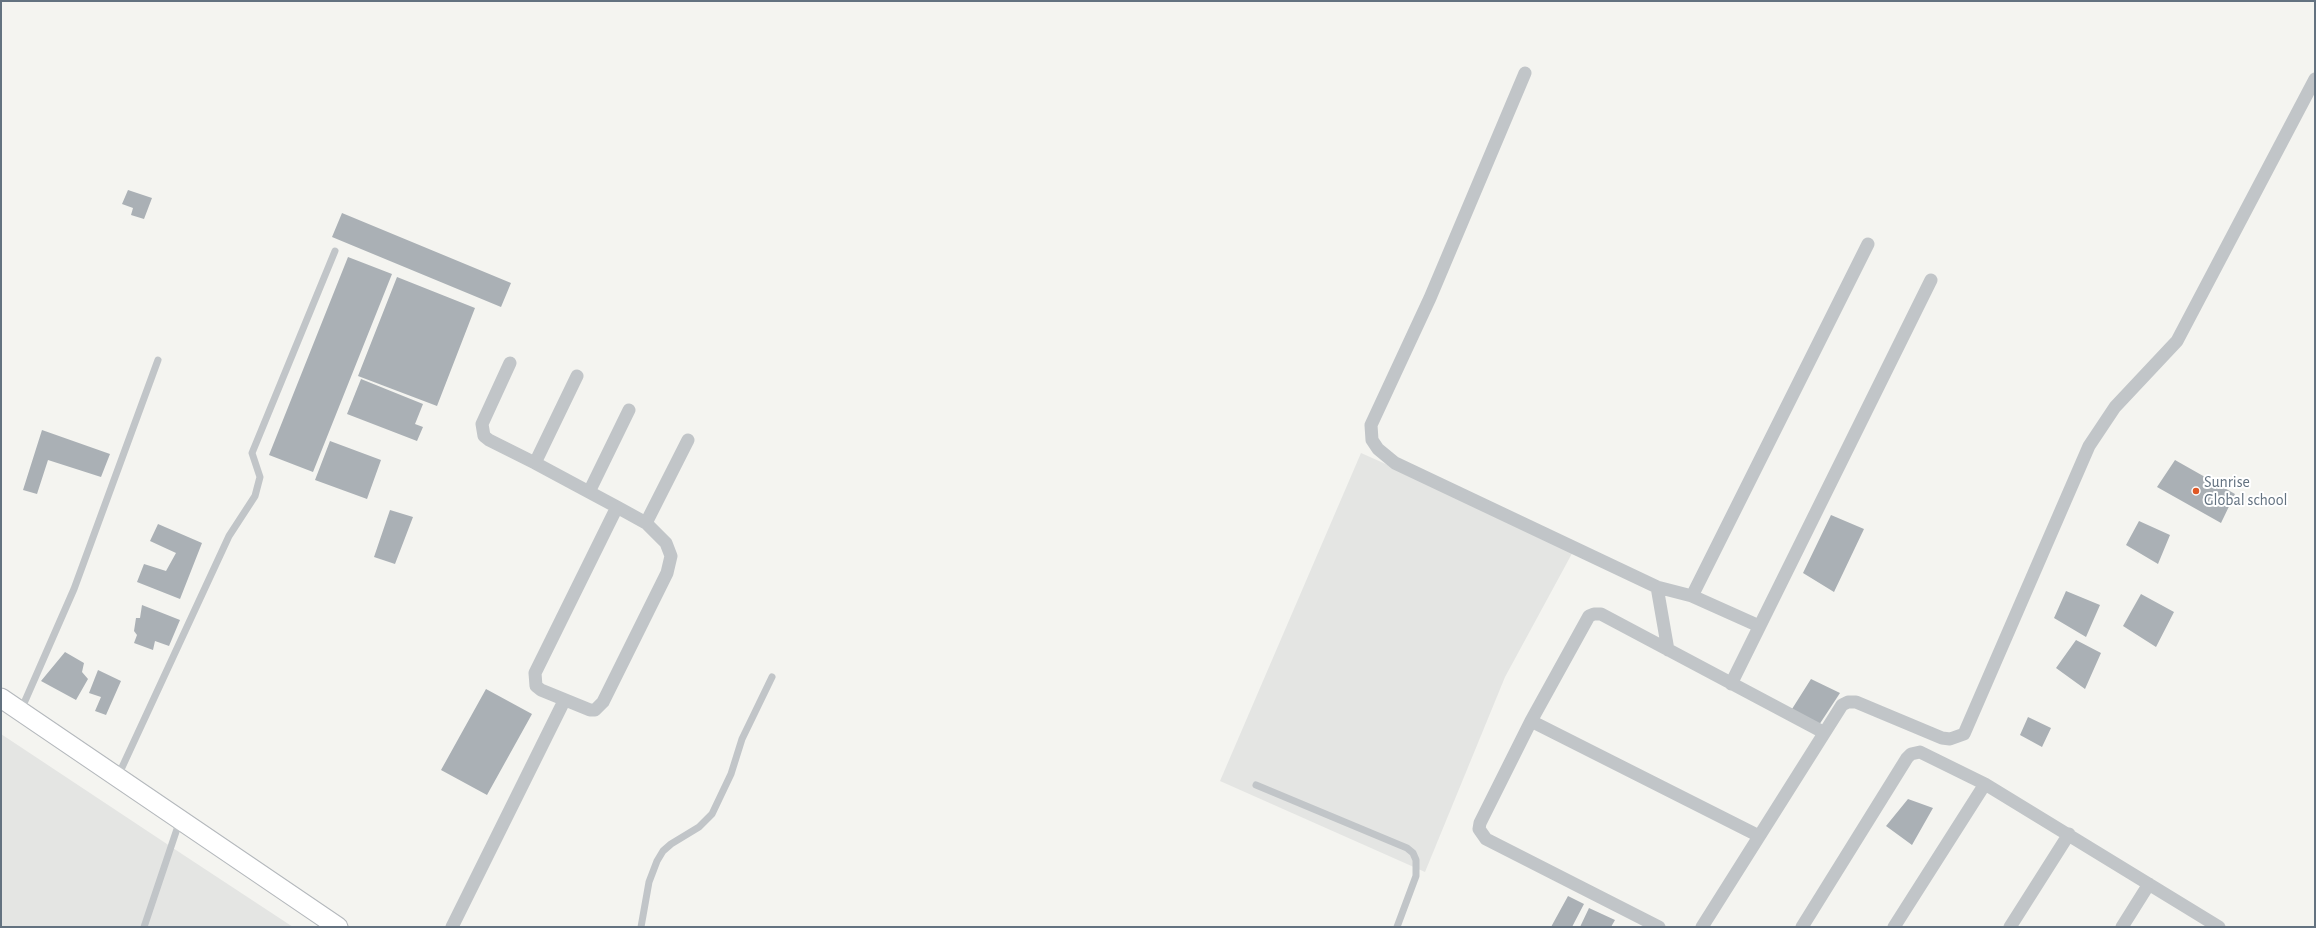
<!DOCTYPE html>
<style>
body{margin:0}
#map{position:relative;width:2316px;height:928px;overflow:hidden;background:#f4f4f0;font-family:"Alegreya Sans",sans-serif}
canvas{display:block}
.frame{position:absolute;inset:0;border:2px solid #637280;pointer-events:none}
</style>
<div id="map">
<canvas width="2316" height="928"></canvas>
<div class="frame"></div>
</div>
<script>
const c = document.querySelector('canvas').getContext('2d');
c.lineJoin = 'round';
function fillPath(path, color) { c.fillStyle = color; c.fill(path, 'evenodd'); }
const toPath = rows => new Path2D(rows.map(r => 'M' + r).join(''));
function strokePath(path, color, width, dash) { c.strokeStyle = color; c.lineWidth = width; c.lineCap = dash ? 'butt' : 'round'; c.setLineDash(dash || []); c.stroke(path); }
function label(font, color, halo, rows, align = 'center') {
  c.font = font + ' "Alegreya Sans",sans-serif'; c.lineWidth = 4; c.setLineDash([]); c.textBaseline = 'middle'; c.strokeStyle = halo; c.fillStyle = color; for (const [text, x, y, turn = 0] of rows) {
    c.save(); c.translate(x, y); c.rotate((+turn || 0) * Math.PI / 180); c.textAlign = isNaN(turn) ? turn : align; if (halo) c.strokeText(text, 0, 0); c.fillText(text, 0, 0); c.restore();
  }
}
const built = toPath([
 [1361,453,1575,548,1505,677,1425,872,1220,781],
 [1,734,182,854,293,927,1,927]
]);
const building = toPath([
 [128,190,152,198,144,219,131,215,133,208,122,204],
 [342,213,511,283,501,307,332,237],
 [348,257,392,274,313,472,269,455],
 [397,277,475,308,437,406,358,376],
 [361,379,423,404,415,424,423,427,417,441,347,414],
 [42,430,110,454,101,477,48,460,37,494,23,490],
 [330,441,381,460,367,499,315,480],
 [2175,460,2235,494,2221,523,2157,487],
 [390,510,413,517,395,564,374,557],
 [1831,515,1864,529,1834,592,1803,573],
 [2139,521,2170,535,2158,564,2126,545],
 [158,524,202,543,180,599,137,582,144,564,166,571,176,553,150,541],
 [2066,591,2100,605,2086,637,2054,618],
 [2141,594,2174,612,2156,647,2123,626],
 [142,605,180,620,169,646,155,641,153,650,134,643,137,635,134,631,136,618,140,618],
 [2076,640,2101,653,2085,689,2056,668],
 [65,652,84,663,82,672,88,679,76,700,41,681],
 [98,670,121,681,106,715,95,711,101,697,89,693],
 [1811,679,1840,693,1819,725,1792,709],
 [486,689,532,714,487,795,441,770],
 [2028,717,2051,728,2042,747,2020,735],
 [1908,799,1933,808,1912,845,1886,826],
 [1568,896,1584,904,1572,927,1551,927],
 [1589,908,1615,920,1611,927,1580,927]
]);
const service = toPath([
 [21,710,74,589,158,360],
 [118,776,229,536,255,496,260,477,252,453,335,251],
 [1256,785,1407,848,1413,853,1416,860,1416,876,1397,927],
 [144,927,180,820],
 [641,927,649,882,657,861,663,851,671,844,699,827,712,814,731,774,742,739,772,677]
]);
const minor = toPath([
 [1525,73,1430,298,1371,425,1372,440,1378,449,1395,463,1657,587,1692,596,1759,626],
 [510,363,482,424,484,436,489,440,535,463,589,492,617,507,646,523,666,543,671,556,667,573,603,702,595,710,590,710,541,690,536,686,535,673,617,507],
 [535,463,577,376],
 [589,492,629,410],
 [646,523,688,440],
 [1657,587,1668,650],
 [1692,596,1868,244],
 [1731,684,1931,280],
 [1531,721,1759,836],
 [452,927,564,701],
 [1659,927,1486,839,1479,829,1480,823,1531,721,1589,616,1594,614,1601,614,1823,732],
 [1702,927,1842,705,1848,702,1856,702,1942,738,1950,739,1964,734,2089,446,2115,407,2177,341,2315,79],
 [1802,927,1907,758,1911,754,1920,752,1985,784,2219,927],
 [1894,927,1985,784],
 [2010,927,2069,834],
 [2122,927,2149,884]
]);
const secondary = toPath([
 [1,698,338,927]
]);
const markers = [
 [2196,491,4,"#df5825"]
];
const poiNames = [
 ["Sunrise",2204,482],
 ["Global school",2204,500]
];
fillPath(built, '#e4e5e3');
fillPath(building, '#aab0b5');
strokePath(secondary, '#b4b8bc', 21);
strokePath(service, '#c1c5c8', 7);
strokePath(minor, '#c1c5c8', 13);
strokePath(secondary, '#fff', 19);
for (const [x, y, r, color] of markers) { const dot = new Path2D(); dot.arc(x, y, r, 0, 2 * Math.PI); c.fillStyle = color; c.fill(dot); strokePath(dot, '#fff', 1.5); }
label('16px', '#637280', '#fff', poiNames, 'left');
</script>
